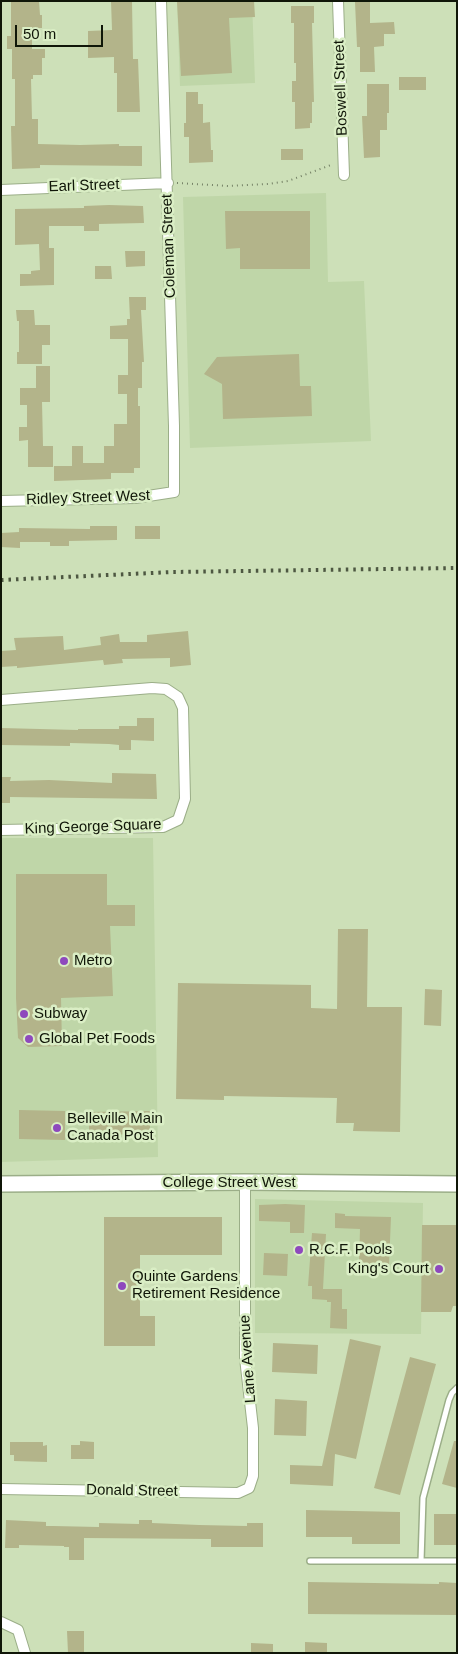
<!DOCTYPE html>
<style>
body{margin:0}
#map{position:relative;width:458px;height:1654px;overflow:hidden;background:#cde0b8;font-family:Arial,sans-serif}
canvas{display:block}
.frame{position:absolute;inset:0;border:2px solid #101608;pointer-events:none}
.scale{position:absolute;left:15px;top:25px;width:88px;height:22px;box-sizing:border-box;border:2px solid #101608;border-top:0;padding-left:6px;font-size:15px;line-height:18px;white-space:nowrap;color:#101608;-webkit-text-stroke:4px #daeec5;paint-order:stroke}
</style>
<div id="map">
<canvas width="458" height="1654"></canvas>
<div class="frame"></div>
<div class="scale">50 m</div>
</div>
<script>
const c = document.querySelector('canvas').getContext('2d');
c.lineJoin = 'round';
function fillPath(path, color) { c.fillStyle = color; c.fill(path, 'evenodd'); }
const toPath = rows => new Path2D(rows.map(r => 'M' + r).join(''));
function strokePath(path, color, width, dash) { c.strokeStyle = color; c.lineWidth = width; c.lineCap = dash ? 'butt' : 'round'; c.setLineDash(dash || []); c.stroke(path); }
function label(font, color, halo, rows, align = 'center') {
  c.font = font + ' Arial,sans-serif'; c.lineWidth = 5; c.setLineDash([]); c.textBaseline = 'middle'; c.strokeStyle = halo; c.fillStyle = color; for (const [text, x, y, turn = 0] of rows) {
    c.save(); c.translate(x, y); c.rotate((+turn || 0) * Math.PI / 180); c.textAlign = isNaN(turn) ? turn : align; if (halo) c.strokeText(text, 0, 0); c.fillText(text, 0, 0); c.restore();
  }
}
const built = toPath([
 [177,1,252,1,255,83,180,86],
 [326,193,328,282,364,281,371,441,190,448,183,197],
 [1,838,153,838,158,1157,1,1162],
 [255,1199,423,1203,421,1334,255,1333]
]);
const building = toPath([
 [11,1,39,1,40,15,42,15,42,28,32,28,32,49,45,49,45,58,42,58,42,75,33,75,33,79,31,79,32,119,38,119,38,144,80,145,119,144,119,146,142,146,142,166,40,165,40,168,12,169,11,126,15,126,15,79,12,79,12,49,7,49,7,36,11,36],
 [111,1,132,1,133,59,138,59,140,112,117,112,117,73,114,73,114,57,88,58,88,31,112,30],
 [177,1,254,1,255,17,229,18,232,73,181,76],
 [355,2,370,2,370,23,394,22,395,34,384,34,384,46,374,47,375,72,360,72,360,47,357,47],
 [291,6,314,6,314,23,312,23,314,102,312,102,312,123,310,123,310,128,295,129,295,102,292,102,292,81,296,81,296,63,294,63,294,23,291,23],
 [399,77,426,77,426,90,399,90],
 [367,84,389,84,389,113,387,113,387,130,380,130,380,157,364,158,362,116,367,116],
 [186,92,198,92,198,104,203,104,203,123,210,122,211,150,213,150,213,162,189,163,189,137,184,137,184,123,186,123],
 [281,149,303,149,303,160,281,160],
 [109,205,143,206,144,223,99,224,99,231,84,231,84,226,49,226,49,248,54,248,54,285,20,286,20,274,31,274,31,271,40,270,39,244,15,245,15,209,84,208,84,206],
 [225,211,310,211,310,269,240,269,240,248,226,249],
 [125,251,145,251,145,266,126,267],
 [95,266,111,266,112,279,95,279],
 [129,297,146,297,146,310,141,310,144,362,142,362,142,388,138,388,138,406,140,406,140,468,134,468,134,473,111,473,111,479,54,481,54,466,72,466,72,446,83,446,83,463,104,463,104,446,114,446,114,424,127,424,127,394,118,394,118,375,128,375,128,339,110,339,110,326,127,325,127,319,130,319],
 [16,310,34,310,35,325,50,325,50,345,42,345,42,364,17,364,17,352,19,352,19,321,17,321],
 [299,354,300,386,311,386,312,416,223,419,222,384,204,374,217,357],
 [36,366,50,366,50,402,42,402,43,446,53,446,53,467,28,467,28,440,19,441,19,427,27,427,27,405,20,405,20,388,36,388],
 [90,526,117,526,117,540,69,541,69,546,50,546,50,542,20,542,20,548,1,547,1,533,19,532,19,528,90,529],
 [135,526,160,526,160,539,135,539],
 [188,631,191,665,170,667,170,658,122,659,123,663,104,665,103,660,17,668,17,666,1,667,1,651,16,650,14,638,63,636,64,650,101,645,100,637,119,634,120,642,147,642,147,635],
 [137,718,154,718,154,741,131,740,131,750,119,750,119,745,109,744,70,743,70,746,1,745,1,728,78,730,78,729,119,729,119,726,137,726],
 [112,773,156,774,157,799,10,797,10,803,1,803,1,777,11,777,10,781,49,780,112,783],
 [16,874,107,874,107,905,135,905,135,926,110,926,113,996,61,998,62,1046,28,1047,18,1038,16,998],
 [338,929,368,929,367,1007,402,1007,400,1132,353,1131,354,1123,336,1123,337,1098,224,1096,224,1100,176,1099,178,983,311,985,311,1008,337,1009],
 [425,989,442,990,441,1026,424,1025],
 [19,1110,65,1111,65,1140,19,1139],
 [150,1111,150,1134,89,1135,89,1112],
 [285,1204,305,1205,304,1233,290,1233,290,1222,259,1221,259,1205],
 [335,1213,345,1214,345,1216,391,1217,389,1265,359,1264,360,1229,335,1228],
 [104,1217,222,1217,222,1255,140,1255,140,1316,155,1316,155,1346,104,1346],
 [422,1225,457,1225,457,1306,453,1306,451,1312,421,1312],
 [312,1233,326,1234,323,1289,342,1289,342,1309,347,1309,347,1329,330,1328,331,1302,327,1302,327,1300,312,1299,312,1286,308,1286],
 [264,1253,288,1254,287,1276,263,1275],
 [350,1339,381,1346,356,1459,335,1454,333,1486,290,1484,290,1465,322,1466],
 [273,1343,318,1345,317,1374,272,1372],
 [410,1357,436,1364,400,1495,374,1488],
 [275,1399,307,1401,306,1436,274,1435],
 [80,1441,94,1442,94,1459,71,1459,71,1445,80,1445],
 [454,1441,457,1441,457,1488,442,1484],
 [10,1442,43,1442,43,1446,47,1445,47,1462,14,1461,14,1455,10,1455],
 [306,1510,400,1512,400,1544,352,1544,352,1537,306,1537],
 [434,1514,457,1514,457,1545,434,1545],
 [6,1520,46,1522,46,1526,53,1526,99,1527,99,1523,139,1524,139,1520,152,1520,152,1523,199,1525,247,1526,247,1523,263,1523,263,1547,211,1547,211,1539,84,1538,84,1560,69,1560,69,1547,64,1547,64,1546,19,1545,19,1548,5,1548],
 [308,1582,439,1584,439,1582,457,1583,457,1615,308,1614],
 [67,1631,84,1631,84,1653,68,1653],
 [305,1642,327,1643,327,1653,305,1653],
 [251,1643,273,1644,273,1653,251,1653]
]);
const path = toPath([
 [177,183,229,186,268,184,288,181,331,165]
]);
const service = toPath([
 [310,1561,457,1561],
 [421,1561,423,1498,449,1400,452,1393,457,1388]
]);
const minor = toPath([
 [338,1,344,175],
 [1,190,168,183],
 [1,501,135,498,174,492,174,426,161,1],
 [1,700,152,688,166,689,178,697,183,708,185,799,178,820,163,827,1,830],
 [1,1489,238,1493,249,1488,253,1476,253,1428,245,1358,245,1182],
 [1,1622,18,1630,25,1653]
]);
const secondary = toPath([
 [1,1184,245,1182,457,1184]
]);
const rail = toPath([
 [1,580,173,572,457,568]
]);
const markers = [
 [64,961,5,"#8e49bd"],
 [24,1014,5,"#8e49bd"],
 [29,1039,5,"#8e49bd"],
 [57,1128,5,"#8e49bd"],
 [299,1250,5,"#8e49bd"],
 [439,1269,5,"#8e49bd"],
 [122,1286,5,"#8e49bd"]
];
const streetNames = [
 ["Boswell Street",341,88,-92],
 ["Earl Street",84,186,-2],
 ["Coleman Street",169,246,-92],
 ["Ridley Street West",88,498,-2],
 ["King George Square",93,827,-2],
 ["College Street West",229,1183],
 ["Lane Avenue",248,1359,-94],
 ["Donald Street",132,1491,1]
];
const poiNames = [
 ["Metro",74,961],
 ["Subway",34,1014],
 ["Global Pet Foods",39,1039],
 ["Belleville Main",67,1119],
 ["Canada Post",67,1136],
 ["R.C.F. Pools",309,1250],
 ["King's Court",429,1269,"right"],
 ["Quinte Gardens",132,1277],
 ["Retirement Residence",132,1294]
];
fillPath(built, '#bfd6a8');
fillPath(building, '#b3b48a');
strokePath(service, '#9bae88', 8);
strokePath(minor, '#9bae88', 12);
strokePath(secondary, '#9bae88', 18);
strokePath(path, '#758266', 2, [1, 4]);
strokePath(service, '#fff', 5);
strokePath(minor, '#fff', 10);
strokePath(secondary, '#fff', 15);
strokePath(rail, '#4d5741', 4, [2.5, 5]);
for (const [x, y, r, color] of markers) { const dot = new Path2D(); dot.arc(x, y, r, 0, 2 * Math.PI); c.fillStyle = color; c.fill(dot); strokePath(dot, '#daeec5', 2); }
label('15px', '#101608', '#daeec5', streetNames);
label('15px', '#101608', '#daeec5', poiNames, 'left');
</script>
